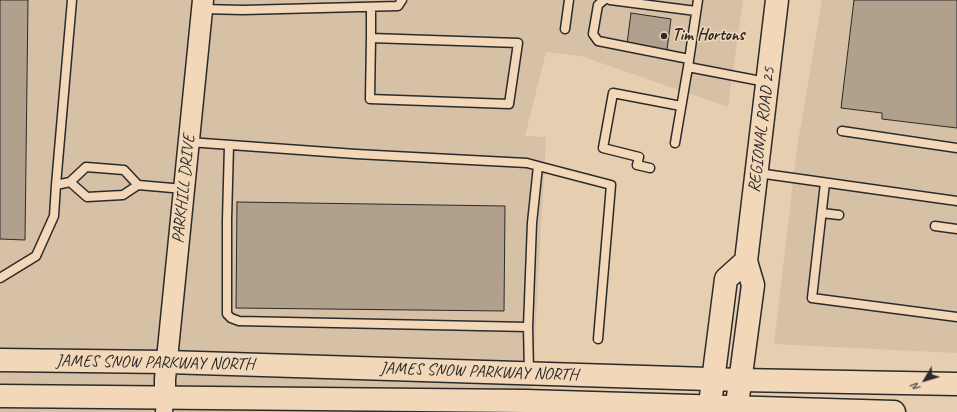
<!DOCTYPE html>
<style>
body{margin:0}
#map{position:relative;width:957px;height:412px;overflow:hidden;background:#e6ceb1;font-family:Caveat,sans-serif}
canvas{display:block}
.north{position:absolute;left:905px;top:360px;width:40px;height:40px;-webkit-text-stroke:3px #f2d8b9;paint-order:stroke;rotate:232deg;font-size:11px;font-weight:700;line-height:16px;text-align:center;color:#2b2b2b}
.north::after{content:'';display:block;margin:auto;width:14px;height:18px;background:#2b2b2b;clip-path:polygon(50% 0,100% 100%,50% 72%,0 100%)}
</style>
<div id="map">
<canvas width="957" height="412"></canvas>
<div class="north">N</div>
</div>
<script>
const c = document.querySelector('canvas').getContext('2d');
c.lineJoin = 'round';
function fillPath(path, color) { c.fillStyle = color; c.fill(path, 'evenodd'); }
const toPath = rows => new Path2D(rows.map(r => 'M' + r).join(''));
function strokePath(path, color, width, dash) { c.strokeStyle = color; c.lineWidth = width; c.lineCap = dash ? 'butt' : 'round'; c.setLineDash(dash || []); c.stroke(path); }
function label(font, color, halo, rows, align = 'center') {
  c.font = font + ' Caveat,sans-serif'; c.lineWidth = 3; c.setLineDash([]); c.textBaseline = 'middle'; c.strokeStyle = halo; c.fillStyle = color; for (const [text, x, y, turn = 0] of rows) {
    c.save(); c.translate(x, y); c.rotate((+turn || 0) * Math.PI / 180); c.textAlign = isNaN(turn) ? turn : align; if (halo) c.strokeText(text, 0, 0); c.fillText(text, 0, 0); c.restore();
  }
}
const built = toPath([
 [0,0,743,0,728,107,581,56,546,52,525,136,546,137,531,412,0,412],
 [822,0,957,0,957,353,774,344,797,148]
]);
const building = toPath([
 [0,0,28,0,25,240,0,239,0,0],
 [854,0,957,0,957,128,882,119,882,113,841,108,854,0],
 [631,13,671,19,667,50,627,44,631,13],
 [237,202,505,206,504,311,236,308,237,202]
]);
const service = toPath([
 [72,0,56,185,70,182,86,167,124,170,138,185],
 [604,0,598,5,593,34,598,41,689,59],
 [610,0,696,11],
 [698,0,688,67,766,82],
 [202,9,243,10,398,6,402,0],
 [565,29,569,0],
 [371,38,518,43,509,104,370,99,371,38,371,7],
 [842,131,957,148],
 [189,142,356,154,527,163,538,166,532,223,528,327,529,372],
 [675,143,688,67],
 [229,145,227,220,227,314,231,318,239,321,528,327],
 [538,166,611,185,598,339],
 [650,168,637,165,639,157,603,148,613,93,681,106],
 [758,173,957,201],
 [70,182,87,197,123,195,138,185,184,189],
 [825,183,812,298,957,317],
 [822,213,839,215],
 [935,226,957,229],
 [0,278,36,256,54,216,56,185]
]);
const minor = toPath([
 [164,412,165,399]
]);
const tertiary = toPath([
 [165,399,165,379,203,0]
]);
const secondary = toPath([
 [0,360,167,362,740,380,957,384],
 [0,396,526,401,894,412]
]);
const primary = toPath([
 [709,412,726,279,746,261],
 [736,412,753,285,746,261,777,0]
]);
const markers = [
 [664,36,4,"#2b2b2b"]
];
const poiNames = [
 ["Tim Hortons",672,36]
];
const streetNames = [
 ["REGIONAL ROAD 25",762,130,-83],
 ["PARKHILL DRIVE",184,189,-84],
 ["JAMES SNOW PARKWAY NORTH",155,363,1],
 ["JAMES SNOW PARKWAY NORTH",479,372,2]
];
fillPath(built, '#d6c0a6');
fillPath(building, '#b1a08c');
strokePath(building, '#2b2b2b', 1);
strokePath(service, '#2b2b2b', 11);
strokePath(minor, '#2b2b2b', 19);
strokePath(tertiary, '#2b2b2b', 23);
strokePath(secondary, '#2b2b2b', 25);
strokePath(primary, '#2b2b2b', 25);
strokePath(service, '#f2d8b9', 8);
strokePath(minor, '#f2d8b9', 16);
strokePath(tertiary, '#f2d8b9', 20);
strokePath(secondary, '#f2d8b9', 22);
strokePath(primary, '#f2d8b9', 22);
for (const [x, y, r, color] of markers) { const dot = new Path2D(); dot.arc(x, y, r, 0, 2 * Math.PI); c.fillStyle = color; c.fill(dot); strokePath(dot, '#f2d8b9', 1.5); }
label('bold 17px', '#2b2b2b', '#f2d8b9', poiNames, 'left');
label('17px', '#2b2b2b', '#f2d8b9', streetNames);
</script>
